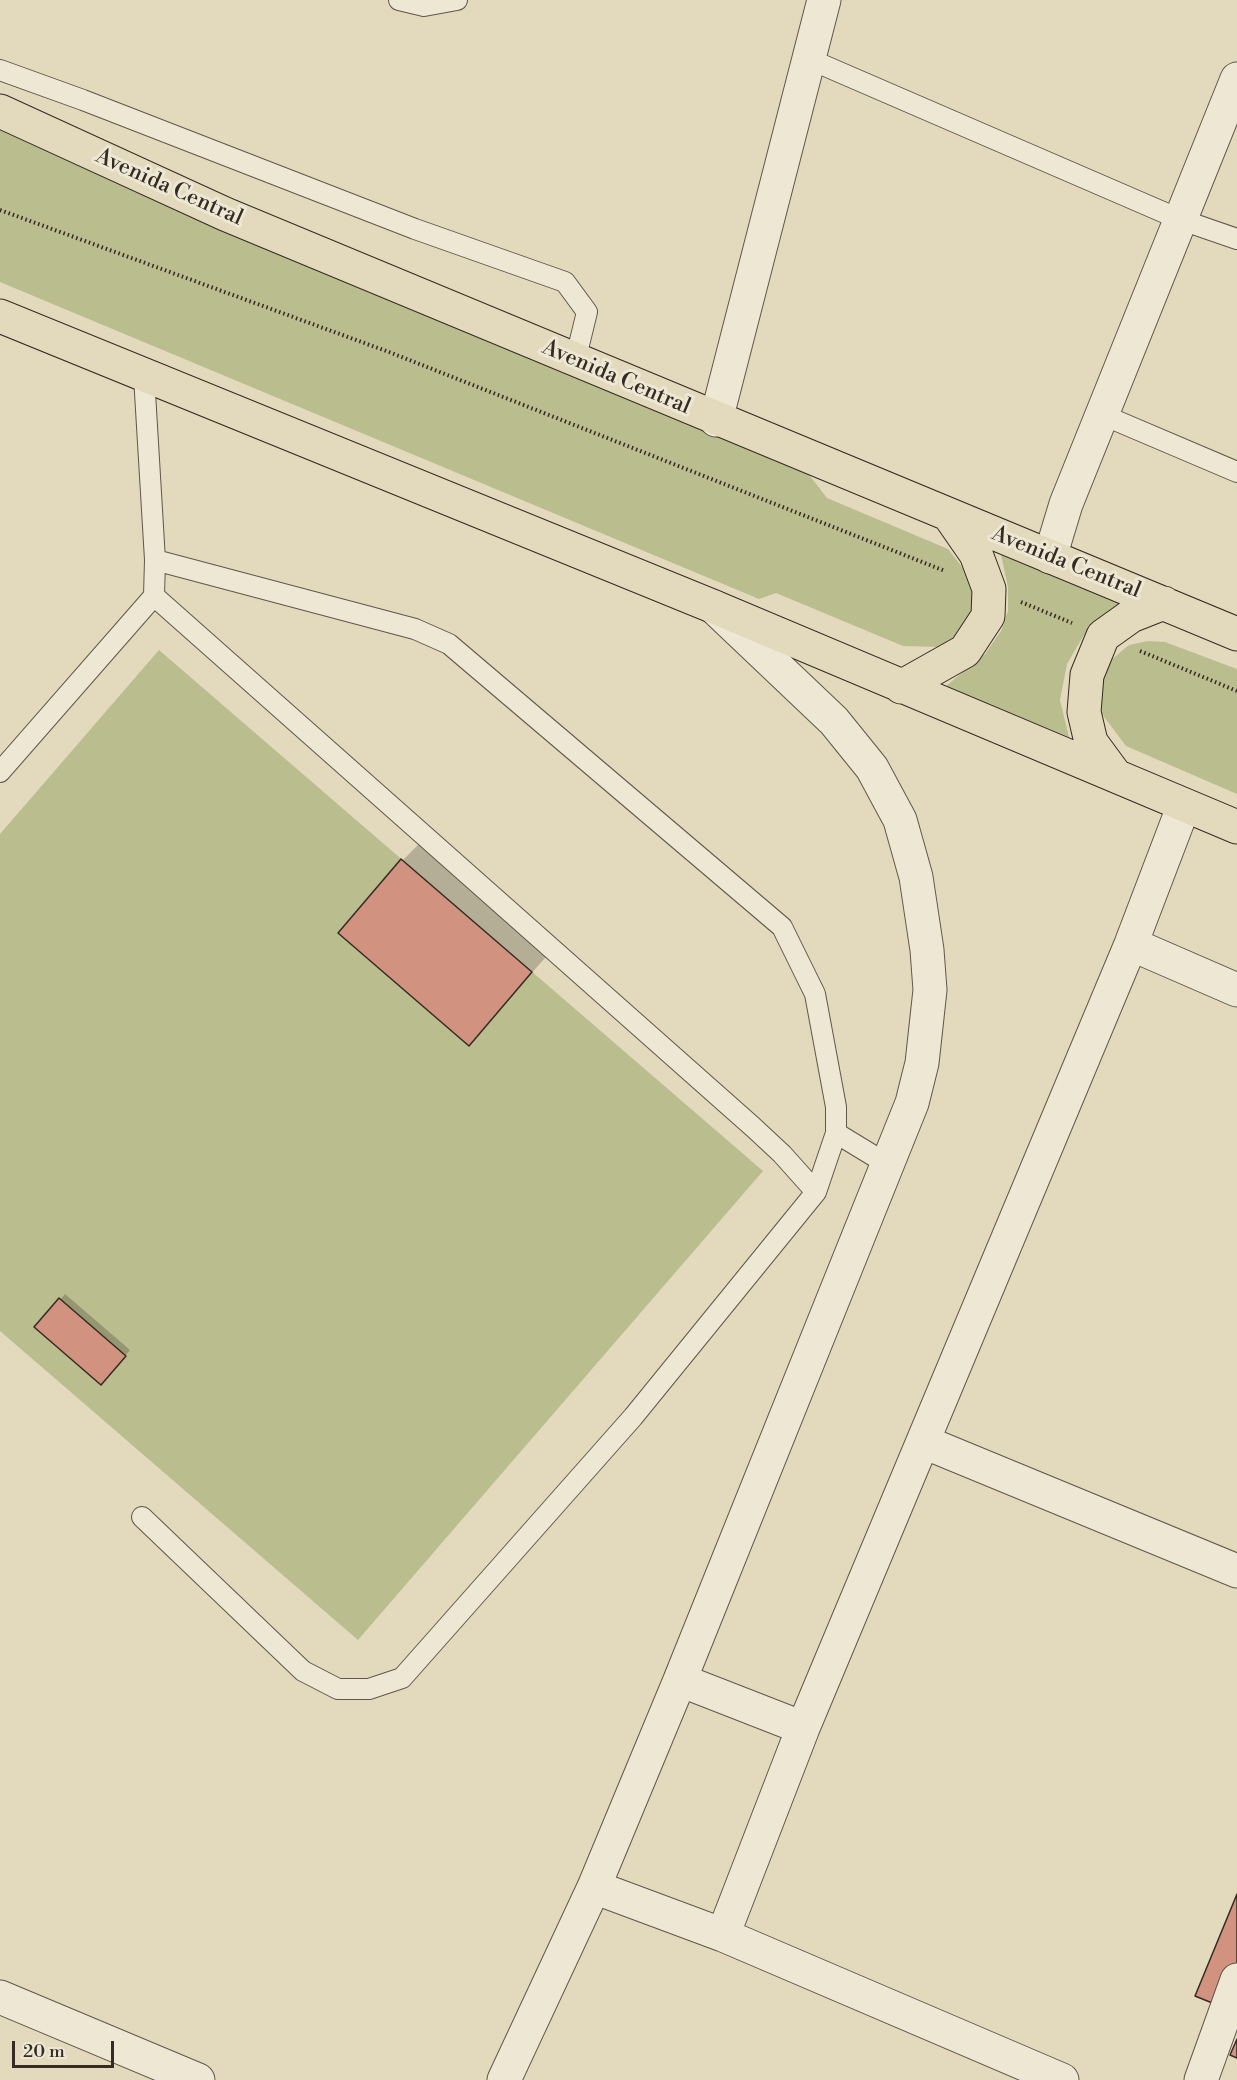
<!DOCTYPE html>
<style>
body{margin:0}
#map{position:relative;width:1237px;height:2080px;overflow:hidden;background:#e3dabd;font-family:"Libre Bodoni",serif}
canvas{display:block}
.scale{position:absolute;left:12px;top:2041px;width:102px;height:27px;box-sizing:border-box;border:3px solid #352b24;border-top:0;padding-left:8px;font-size:18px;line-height:21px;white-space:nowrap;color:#352b24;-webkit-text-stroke:4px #ede7d4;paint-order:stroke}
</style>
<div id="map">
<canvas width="1237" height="2080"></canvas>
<div class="scale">20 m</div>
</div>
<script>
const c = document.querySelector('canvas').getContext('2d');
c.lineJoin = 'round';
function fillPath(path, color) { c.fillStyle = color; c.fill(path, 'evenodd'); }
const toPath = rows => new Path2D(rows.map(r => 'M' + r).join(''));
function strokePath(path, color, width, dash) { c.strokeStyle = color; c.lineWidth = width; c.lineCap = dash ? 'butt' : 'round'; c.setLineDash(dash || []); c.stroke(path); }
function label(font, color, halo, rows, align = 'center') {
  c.font = font + ' "Libre Bodoni",serif'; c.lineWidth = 6; c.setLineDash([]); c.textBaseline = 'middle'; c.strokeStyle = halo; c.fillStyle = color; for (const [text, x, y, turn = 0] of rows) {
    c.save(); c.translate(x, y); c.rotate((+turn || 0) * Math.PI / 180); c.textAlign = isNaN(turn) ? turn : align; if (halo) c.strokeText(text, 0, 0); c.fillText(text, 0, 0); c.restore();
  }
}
const green = toPath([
 [0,127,800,463,827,498,948,549,973,581,977,603,959,636,942,647,903,646,776,593,759,599,0,282],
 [1001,555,1125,605,1084,635,1067,664,1060,700,1069,737,946,686,985,654,1001,631,1008,611,1008,587],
 [1148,641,1165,642,1237,669,1237,794,1126,746,1099,710,1103,674,1111,660,1129,645],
 [159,650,763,1171,358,1640,0,1331,0,834]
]);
const shadow = toPath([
 [424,839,552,950,469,1044,403,860],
 [65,1294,130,1350,106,1378,60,1300]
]);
const building = toPath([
 [401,859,532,972,469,1046,338,933,401,859],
 [59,1298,126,1356,101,1385,34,1327,59,1298],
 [1237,1894,1237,2013,1195,1996,1237,1894],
 [1237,2039,1237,2058,1230,2055,1237,2039]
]);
const path = toPath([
 [0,210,389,352,945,571],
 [1021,602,1072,623],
 [1140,651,1237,691]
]);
const lane = toPath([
 [399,0,424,6,457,0],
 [809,59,1179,219,1237,239],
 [0,70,83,100,415,229,565,282,587,312,575,361],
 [1103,415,1237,472],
 [155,560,415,629,449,644,782,927,815,994,836,1107,836,1133,816,1192],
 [0,772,154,596],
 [836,1133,887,1164],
 [142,1517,303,1671,338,1689,369,1689,402,1678,633,1417,816,1192,782,1154,753,1127,154,596,155,560,144,376]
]);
const street = toPath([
 [716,420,824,0],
 [1050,557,1066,504,1237,79],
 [1131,944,1237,990],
 [924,1442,1237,1571],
 [680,1680,803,1728],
 [594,1887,723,1935,1062,2080],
 [723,1935,803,1728,1131,944,1184,805],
 [0,1997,198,2080],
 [504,2080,594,1887,680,1680,912,1103,922,1063,930,990,927,950,916,877,900,820,872,768,834,721,714,607],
 [1201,2080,1237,1980]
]);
const primary = toPath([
 [0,111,225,214,1237,634],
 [0,316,712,606,1237,827],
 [901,687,965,651,988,616,989,589,976,554,949,515],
 [1116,776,1091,742,1084,712,1087,675,1103,636,1131,616,1164,603]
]);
const streetNames = [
 ["Avenida Central",169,188,24],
 ["Avenida Central",616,378,23],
 ["Avenida Central",1066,563,22]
];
fillPath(green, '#babd8d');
fillPath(shadow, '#0003');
fillPath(building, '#d1937f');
strokePath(building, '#352b24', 1.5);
strokePath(lane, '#60574a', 22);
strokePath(street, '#60574a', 35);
strokePath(primary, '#352b24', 35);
strokePath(path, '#352b24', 4, [1.5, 3]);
strokePath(lane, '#ede7d4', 20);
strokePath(street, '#ede7d4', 33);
strokePath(primary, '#e3dabd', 33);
label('22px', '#352b24', '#ede7d4', streetNames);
</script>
